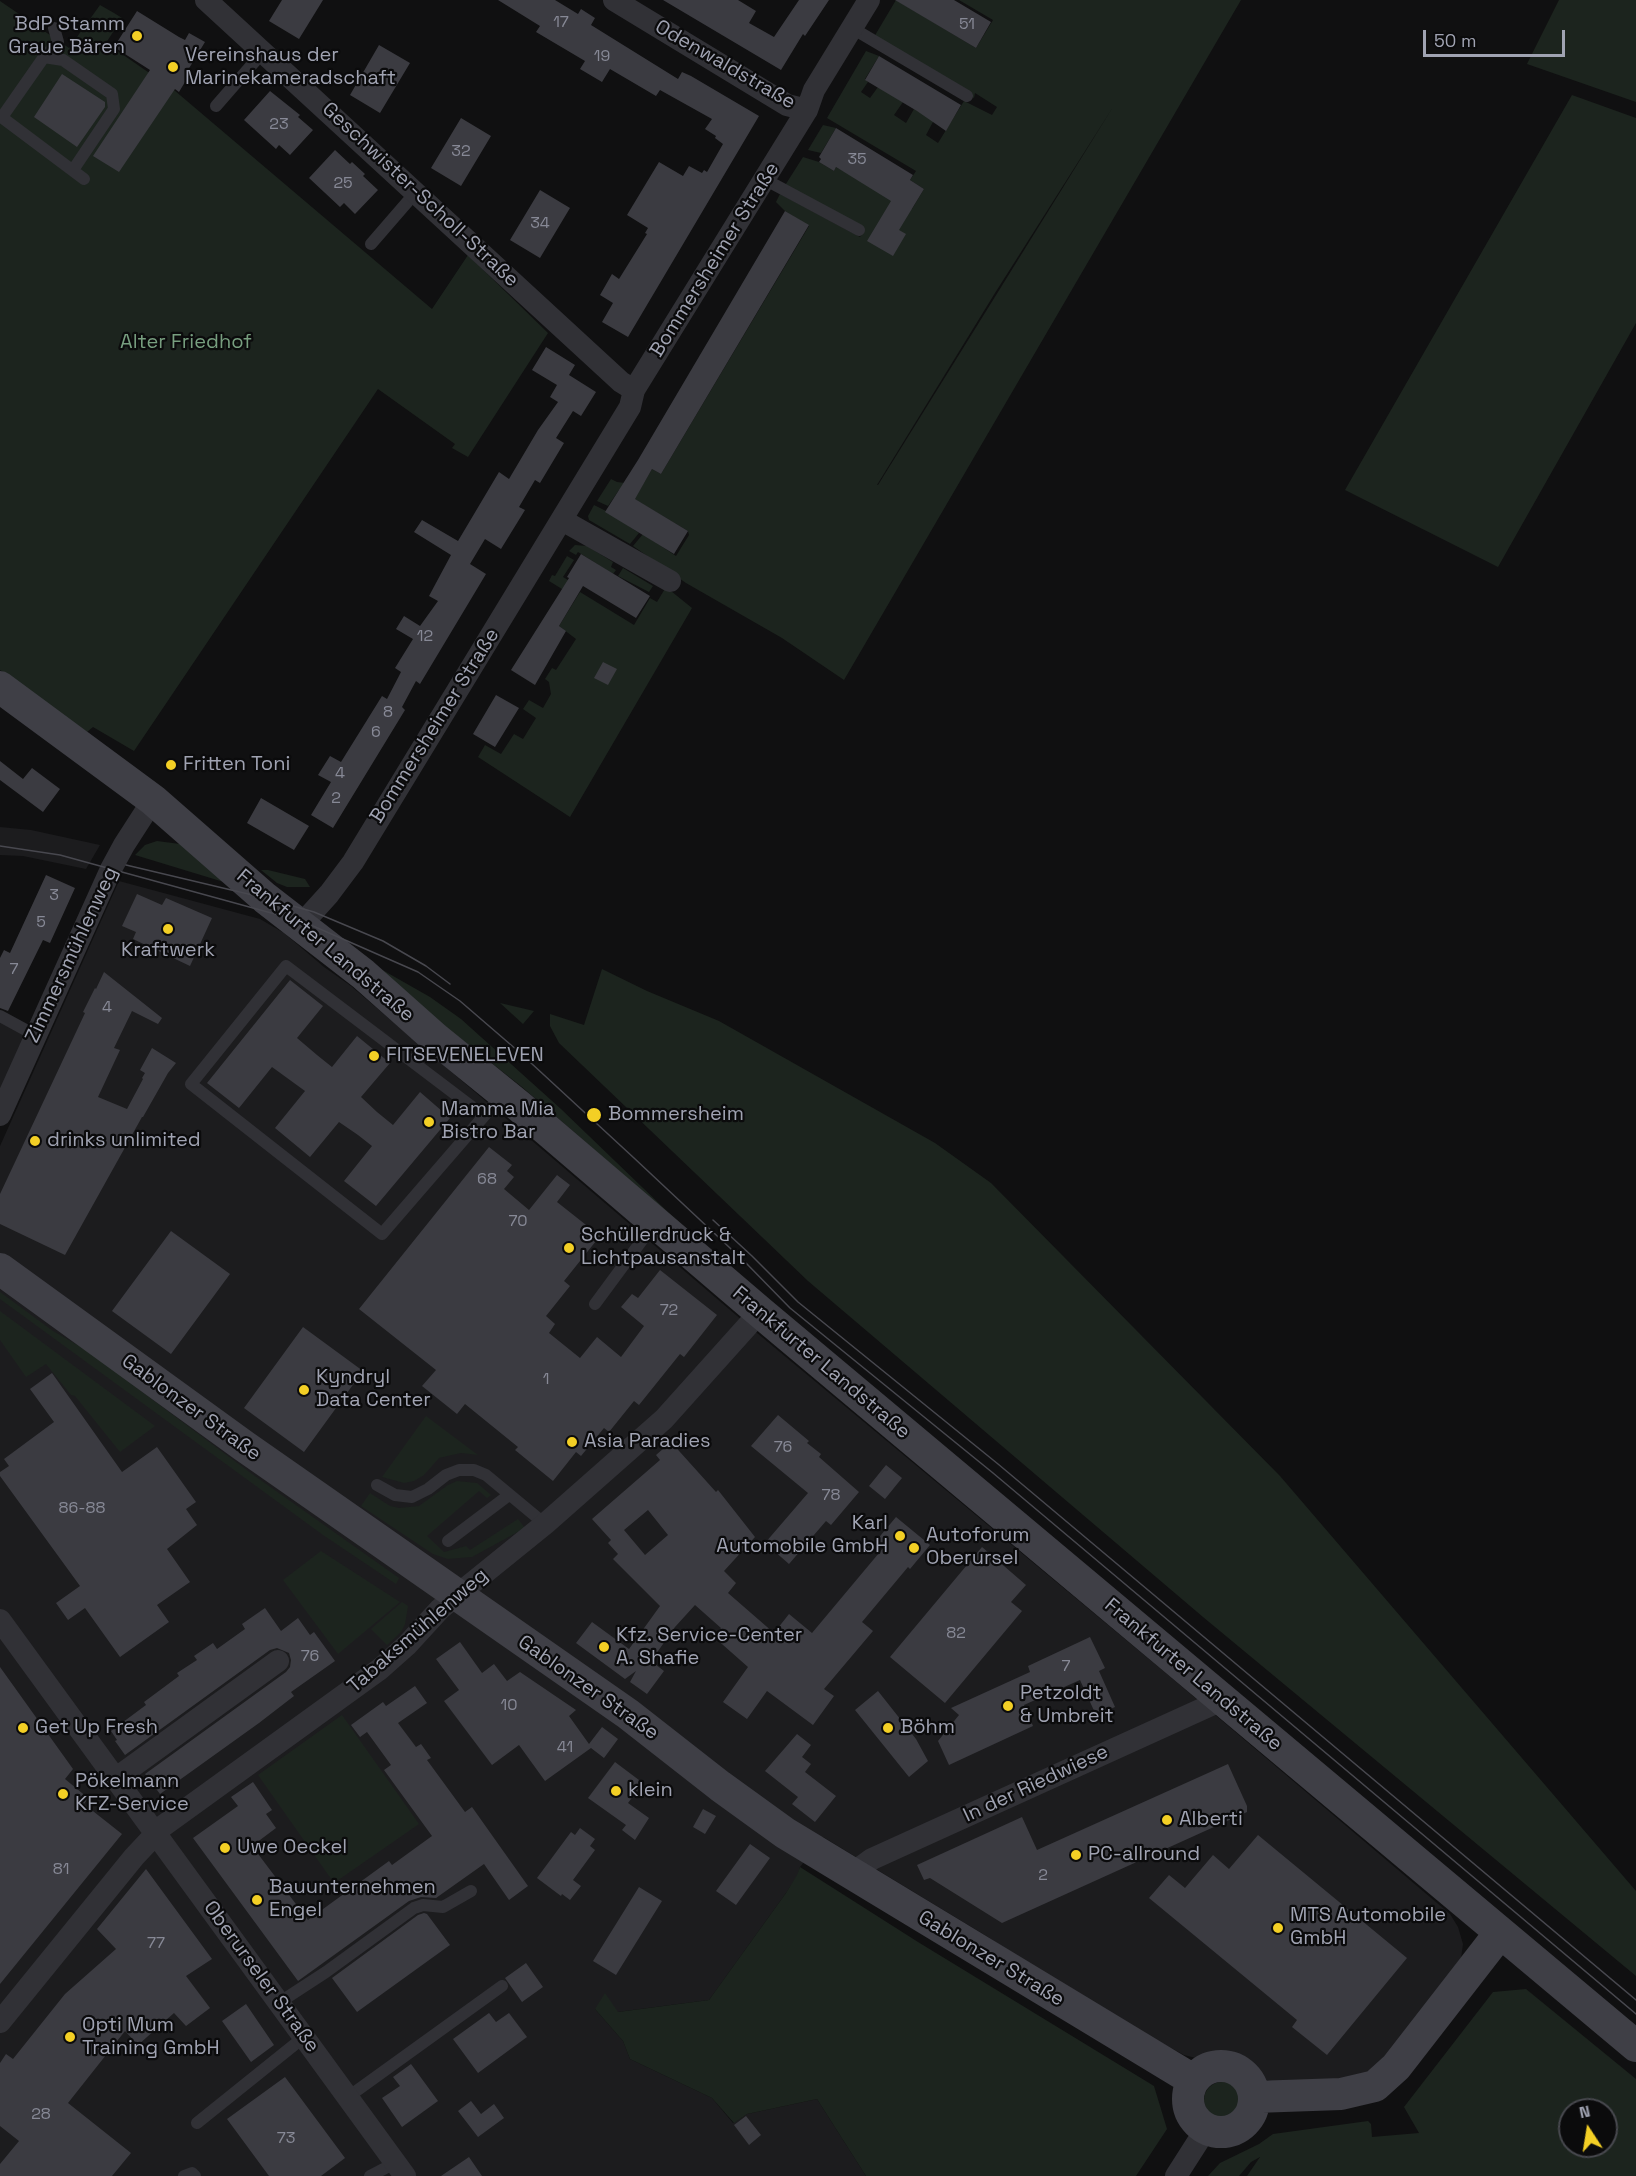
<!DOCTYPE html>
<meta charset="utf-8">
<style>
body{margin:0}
#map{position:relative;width:1636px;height:2176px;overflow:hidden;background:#101011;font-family:"Space Grotesk",sans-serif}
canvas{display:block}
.north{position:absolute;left:1558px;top:2098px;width:60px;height:60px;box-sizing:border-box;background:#0b0b0c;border:2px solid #47484e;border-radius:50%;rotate:348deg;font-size:16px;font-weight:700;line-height:24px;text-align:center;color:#a0a3b2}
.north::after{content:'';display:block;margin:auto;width:21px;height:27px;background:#f3cf25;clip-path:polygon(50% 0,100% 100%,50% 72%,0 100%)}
.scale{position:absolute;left:1423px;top:30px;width:142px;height:27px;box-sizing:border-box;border:3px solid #a0a3b2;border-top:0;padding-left:8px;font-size:18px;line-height:21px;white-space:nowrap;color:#a0a3b2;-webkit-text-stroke:4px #0b0b0c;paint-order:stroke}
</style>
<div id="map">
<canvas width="1636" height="2176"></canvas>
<div class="north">N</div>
<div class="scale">50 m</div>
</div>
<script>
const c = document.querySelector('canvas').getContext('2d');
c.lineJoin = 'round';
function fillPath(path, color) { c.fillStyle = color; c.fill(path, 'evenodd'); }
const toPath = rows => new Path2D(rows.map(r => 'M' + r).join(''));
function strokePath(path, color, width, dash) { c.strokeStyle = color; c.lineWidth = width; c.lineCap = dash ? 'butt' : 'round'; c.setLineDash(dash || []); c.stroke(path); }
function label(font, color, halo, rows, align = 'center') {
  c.font = font + ' "Space Grotesk",sans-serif'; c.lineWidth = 4.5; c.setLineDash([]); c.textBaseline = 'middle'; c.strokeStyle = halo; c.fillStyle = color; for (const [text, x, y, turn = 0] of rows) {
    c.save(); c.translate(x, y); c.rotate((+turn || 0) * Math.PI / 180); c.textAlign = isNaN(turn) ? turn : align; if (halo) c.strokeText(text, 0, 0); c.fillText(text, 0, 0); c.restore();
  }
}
const built = toPath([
 [0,827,31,830,100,845,86,869,23,856,0,855],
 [119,881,260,919,284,933,324,967,351,986,757,1333,1167,1674,1450,1914,1458,1927,1463,1944,1461,1958,1378,2067,1363,2079,1278,2083,1263,2079,1245,2064,1231,2059,1200,2059,1184,2055,1073,1995,988,1937,823,1837,800,1867,798,1875,786,1893,709,2000,618,2012,595,2009,623,2041,630,2059,712,2098,733,2123,747,2114,817,2099,866,2176,0,2176,0,1146],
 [0,1016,35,1035,0,1094]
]);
const green = toPath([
 [896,0,976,48,993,20,959,0,1241,0,844,680,782,638,686,583,633,546,643,534,676,556,689,535,688,531,619,490,608,506,597,501,611,479,617,482,625,483,639,491,652,469,661,474,809,226,785,211,776,202,780,194,860,237,865,230,784,187,803,157,819,162,834,171,836,167,912,209,924,189,910,180,916,171,827,118,866,51,879,56,865,79,868,82,861,92,870,98,878,87,903,102,894,115,906,123,914,109,934,120,926,135,938,143,964,101,992,115,997,107,975,93,974,98,874,37],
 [1113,107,878,485,877,485,995,293],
 [1559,0,1636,0,1636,102,1527,64],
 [0,1,69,48,100,5,114,13,122,18,106,43,174,90,432,309,468,255,548,333,468,457,452,448,455,444,378,389,134,751,93,727,87,732,0,670],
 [1572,95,1636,118,1636,323,1498,567,1345,490],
 [823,125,836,128,821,153,808,150],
 [594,505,606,511,639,533,630,544,589,520,588,516],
 [575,545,587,546,613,562,611,567,616,570,613,574,578,552,576,555,569,551],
 [567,556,574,560,563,577,581,588,575,597,549,581,552,575,555,576],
 [623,568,653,586,649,592,618,576],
 [666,587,692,608,570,817,478,757,485,745,501,754,514,734,523,739,536,718,523,709,529,700,543,708,551,694,549,682,545,679,552,668,556,670,576,639,559,626,580,592,634,625,650,598,657,602],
 [157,841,180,844,227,883,135,855,145,845],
 [261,870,268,870,305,879,310,887,287,887,277,883],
 [379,968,430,997,461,1019,561,1109,669,1213,739,1275,522,1087,424,1010],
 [602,969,647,991,719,1021,935,1143,991,1183,1280,1476,1636,1891,1636,1976,1203,1617,808,1281,559,1043,550,1026,550,1014,584,1025],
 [500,1003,534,1011,523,1024],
 [0,1292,53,1331,86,1350,252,1474,399,1578,396,1584,323,1535,0,1299],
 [0,1311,155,1426,120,1452,75,1396,71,1395,46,1364,26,1377,0,1340],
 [426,1416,478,1455,461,1453,439,1458,424,1475,414,1481,404,1483,382,1477],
 [457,1481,477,1483,491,1495,487,1498,479,1491,427,1536,444,1552,466,1546,470,1550,518,1519,525,1528,472,1557,448,1559,433,1554,361,1506,370,1493,390,1506,399,1508,419,1506,448,1485],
 [321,1551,400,1602,338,1654,283,1580],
 [402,1602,408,1606,405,1624,401,1632,387,1645,371,1629],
 [342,1715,419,1824,334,1883,258,1775],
 [800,1867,918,1942,1154,2086,1167,2129,1136,2176,866,2176,817,2099,747,2114,734,2123,712,2098,630,2059,623,2041,595,2009,605,1993,618,2012,709,2000,786,1893,797,1875],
 [1526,1989,1636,2079,1636,2176,1247,2176,1260,2157,1251,2162,1239,2176,1208,2176,1220,2163,1259,2144,1273,2134,1368,2121,1371,2124,1372,2137,1419,2133,1404,2107,1493,1992],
 [1570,2110,1606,2110,1606,2146,1570,2146],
 '1204 2100a18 18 0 1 1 36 0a18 18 0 1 1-36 0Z'
]);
const building = toPath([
 [282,0,323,0,299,39,269,21],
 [498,0,555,0,578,14,581,9,595,18,591,25,678,79,682,72,691,76,759,116,628,337,602,322,613,303,600,295,612,274,619,279,647,234,645,233,648,228,627,215,659,162,683,176,689,166,702,173,704,170,707,172,723,144,715,138,716,136,705,129,712,119,660,90,656,96,610,69,602,82,580,69,585,61,536,32,540,26],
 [663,0,738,0,756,11,749,23,774,37,799,0,829,0,805,36,803,34,781,70],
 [895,0,954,0,991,22,976,48],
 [137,11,179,37,185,40,189,33,205,42,185,75,188,77,179,92,175,89,119,172,93,156,150,70,114,47],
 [379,45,410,63,380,113,350,95],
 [879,56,961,105,946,131,917,111,865,80],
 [62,74,105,102,105,107,77,147,34,117],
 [270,91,300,115,298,117,313,130,290,155,279,145,276,149,244,120],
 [461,118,491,136,461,186,431,168],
 [836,128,913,175,910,180,924,189,899,230,906,234,893,256,867,241,891,201,836,167,834,171,819,162,821,159,819,157],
 [335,150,350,164,352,162,365,174,363,176,378,190,355,214,344,203,340,207,309,178],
 [540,190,570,208,540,258,510,240],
 [785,211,809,225,661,474,652,469,635,499,688,531,674,554,605,512,638,460],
 [546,347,575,365,569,375,596,392,581,416,573,411,556,438,564,443,540,483,535,480,519,507,525,510,501,549,485,539,470,564,486,574,420,684,416,681,402,707,405,710,333,828,311,815,331,782,318,775,330,756,341,762,382,696,387,699,401,672,395,668,413,639,396,629,404,616,420,626,438,601,429,596,451,555,414,532,422,520,458,541,499,472,509,479,538,430,558,402,550,397,557,385,532,370],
 [581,554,650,596,636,618,583,586,559,626,566,631,535,685,511,670,569,578,567,577],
 [603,662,617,669,608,685,594,678],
 [496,695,519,708,495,747,473,734],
 [0,761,23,779,32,768,60,789,43,812,0,780],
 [261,798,309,826,294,850,247,823],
 [46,875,75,888,50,943,43,940,8,1011,0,1008,0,958,4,950,10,953],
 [137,894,162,905,166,898,212,918,190,966,133,939,136,932,122,926],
 [104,972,162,1018,158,1024,132,1011,114,1048,120,1050,98,1097,127,1109,143,1079,142,1078,145,1073,140,1070,152,1048,176,1063,168,1073,143,1117,142,1117,65,1255,0,1224,0,1194,85,1013,83,1012,95,988,96,989],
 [290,980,323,1006,297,1038,317,1055,332,1067,357,1036,390,1063,361,1097,377,1112,393,1125,420,1092,450,1118,376,1206,344,1181,372,1146,358,1135,339,1122,310,1157,275,1128,305,1091,272,1067,239,1108,207,1083],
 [489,1147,512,1165,507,1171,514,1177,504,1189,529,1210,557,1175,570,1185,557,1202,600,1236,564,1281,570,1286,546,1316,555,1324,549,1333,580,1358,597,1337,621,1357,644,1326,621,1307,632,1294,638,1298,660,1270,717,1315,684,1357,680,1354,639,1405,634,1401,609,1432,604,1428,581,1456,576,1452,553,1481,515,1450,518,1447,465,1404,457,1414,422,1386,436,1370,359,1309],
 [171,1231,230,1274,171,1354,112,1311],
 [303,1327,363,1371,304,1452,244,1408],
 [52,1373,122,1472,157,1447,196,1502,186,1509,197,1525,167,1549,190,1582,157,1605,169,1622,120,1657,85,1608,68,1620,56,1603,80,1586,0,1476,0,1472,9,1466,4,1459,54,1422,30,1389],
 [778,1415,809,1441,807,1443,821,1454,819,1457,859,1492,831,1525,826,1521,789,1564,765,1543,808,1493,751,1446],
 [671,1442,716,1492,718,1490,755,1537,724,1571,736,1583,728,1593,774,1633,789,1614,812,1633,884,1547,876,1541,896,1517,930,1545,910,1569,908,1567,862,1622,873,1631,824,1689,834,1696,813,1725,767,1691,747,1719,723,1702,748,1667,714,1637,721,1628,695,1605,675,1627,651,1661,664,1671,647,1694,630,1682,636,1671,625,1679,576,1643,592,1622,629,1649,660,1606,613,1559,618,1554,608,1543,611,1540,592,1519,660,1460,656,1455],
 [648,1510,668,1535,645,1555,624,1530],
 [886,1465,902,1478,885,1499,869,1486],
 [982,1547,1026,1585,1011,1602,1022,1611,945,1703,890,1657],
 [265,1608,281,1631,298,1618,310,1635,314,1632,335,1661,291,1692,294,1696,259,1723,160,1794,145,1774,286,1672,290,1667,291,1660,289,1653,277,1648,270,1650,125,1755,115,1741,117,1740,111,1731,146,1705,144,1702,179,1676,177,1673,197,1660,194,1656,213,1643,217,1649,245,1629,242,1624],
 [1090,1637,1105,1668,1099,1671,1115,1707,1096,1715,1080,1680,1024,1705,1033,1726,949,1765,938,1741,959,1715,951,1708,1030,1672,1028,1666],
 [460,1642,482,1673,494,1664,507,1681,520,1672,576,1710,569,1716,589,1744,602,1727,618,1739,604,1758,591,1748,545,1781,519,1745,492,1765,444,1701,459,1690,436,1659],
 [0,1667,73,1769,65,1779,88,1798,84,1804,122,1834,0,1984],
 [415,1686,427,1703,398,1723,416,1747,421,1744,431,1758,427,1760,465,1812,472,1807,528,1886,509,1900,484,1864,436,1898,421,1897,409,1901,298,1981,193,1838,238,1806,231,1797,253,1782,272,1810,266,1814,276,1828,252,1846,308,1920,389,1861,392,1865,432,1836,384,1770,391,1765,367,1732,360,1737,351,1725,383,1702,386,1706],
 [878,1691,916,1739,928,1761,909,1777,855,1710],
 [797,1734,811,1745,802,1757,811,1764,805,1772,836,1796,815,1822,792,1804,798,1797,765,1771],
 [615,1762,643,1783,628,1803,649,1818,635,1840,622,1830,626,1825,588,1798],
 [1228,1764,1247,1806,1247,1812,1002,1923,930,1878,924,1880,917,1865,1022,1817,1037,1850],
 [703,1809,716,1816,705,1834,693,1827],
 [580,1828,595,1839,590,1846,595,1850,573,1880,581,1886,570,1900,562,1894,561,1896,537,1878,571,1832,575,1835],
 [1258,1835,1407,1958,1327,2055,1292,2027,1297,2020,1149,1898,1169,1875,1185,1888,1213,1855,1229,1869],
 [750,1844,770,1858,736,1905,716,1891],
 [146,1869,212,1959,186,1976,210,2008,186,2026,174,2013,138,2045,125,2031,68,2103,131,2153,112,2176,0,2176,0,2164,19,2141,0,2126,0,2063,6,2054,13,2059,65,1994,116,1949,97,1929],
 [639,1887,662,1901,616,1975,593,1961],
 [424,1913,427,1914,450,1945,357,2012,332,1978,418,1915],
 [526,1963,543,1987,522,2002,505,1978],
 [246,2004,274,2045,251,2062,222,2021],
 [489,2013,496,2022,509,2013,527,2037,478,2073,453,2039],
 [411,2064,438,2101,402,2127,382,2098,400,2086,393,2077],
 [285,2077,345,2158,321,2176,269,2176,227,2119],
 [471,2101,481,2114,494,2104,504,2118,478,2137,458,2111],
 [746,2116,761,2135,749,2145,734,2125],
 [469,2157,482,2176,441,2176]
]);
const lane = toPath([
 [852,28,967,96],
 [44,57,58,42,54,28],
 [216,106,263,52],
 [0,116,84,179],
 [2,117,44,57,63,60,112,94,114,109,73,170],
 [764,179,859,230],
 [371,244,416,192],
 [0,1016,35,1035],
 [484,1116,286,966,191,1084,382,1234,503,1094],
 [595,1304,654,1224],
 [377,1485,395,1495,412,1497,428,1489,446,1475,459,1470,474,1470,486,1475,545,1524],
 [448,1541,509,1495],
 [280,2002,326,1972,414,1908,423,1905,443,1907,471,1891],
 [348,2097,502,1986],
 [197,2123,304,2037],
 [184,2176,192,2173,195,2176],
 [370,2176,395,2163]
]);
const street = toPath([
 [206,0,621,382,634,390],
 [614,0,787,105,807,110],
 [562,520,670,581],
 [300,926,329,894,353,862,630,407,634,390,807,110,814,90,869,0],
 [0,1115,111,869,124,845,153,800],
 [0,1620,405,2176],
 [115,1779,278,1661],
 [854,1876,861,1867,872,1859,1222,1700],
 [0,2022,134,1857,163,1826,380,1669,407,1645,440,1609,545,1524,664,1419,760,1312],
 [1176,2176,1206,2129]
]);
const secondary = toPath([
 [0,687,153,800,265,898,363,974,435,1038,519,1106,760,1312,1636,2046],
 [0,1269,244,1446,628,1714,720,1786,785,1833,1193,2080],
 '1188 2099a33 33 0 1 1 66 0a33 33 0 1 1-66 0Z',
 [1255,2097,1341,2094,1375,2086,1396,2067,1500,1933]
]);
const tram = toPath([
 [0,846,60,855,304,922,418,972,460,1001,518,1051,634,1158,746,1263,790,1308,993,1473,1636,2014],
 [126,865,265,898,314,912,383,941,426,966,450,984],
 [713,1220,752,1256,798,1302,998,1464,1636,2000]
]);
const markers = [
 [137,36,6,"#f3cf25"],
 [173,67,6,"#f3cf25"],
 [171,765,6,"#f3cf25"],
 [168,929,6,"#f3cf25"],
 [374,1056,6,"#f3cf25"],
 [594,1115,8,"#f3cf25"],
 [429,1122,6,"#f3cf25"],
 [35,1141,6,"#f3cf25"],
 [569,1248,6,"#f3cf25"],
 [304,1390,6,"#f3cf25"],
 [572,1442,6,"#f3cf25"],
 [900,1536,6,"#f3cf25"],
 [914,1548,6,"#f3cf25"],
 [604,1647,6,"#f3cf25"],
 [1008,1706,6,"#f3cf25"],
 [23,1728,6,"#f3cf25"],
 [888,1728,6,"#f3cf25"],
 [616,1791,6,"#f3cf25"],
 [63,1794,6,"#f3cf25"],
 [1167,1820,6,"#f3cf25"],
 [225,1848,6,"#f3cf25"],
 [1076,1855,6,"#f3cf25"],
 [257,1900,6,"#f3cf25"],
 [1278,1928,6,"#f3cf25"],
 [70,2037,6,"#f3cf25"]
];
const numberNames = [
 ["17",561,23],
 ["51",967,25],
 ["19",602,57],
 ["23",279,125],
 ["32",461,152],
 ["35",857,160],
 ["25",343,184],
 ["34",540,224],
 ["12",425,637],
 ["8",388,713],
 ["6",376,733],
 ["4",340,774],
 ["2",336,799],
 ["3",54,896],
 ["5",41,923],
 ["7",14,970],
 ["4",107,1008],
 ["68",487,1180],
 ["70",518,1222],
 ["72",669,1311],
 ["1",546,1380],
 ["76",783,1448],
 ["78",831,1496],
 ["86-88",82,1509],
 ["82",956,1634],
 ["76",310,1657],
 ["7",1066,1667],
 ["10",509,1706],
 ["41",565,1748],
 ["81",61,1870],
 ["2",1043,1876],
 ["77",156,1944],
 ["28",41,2115],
 ["73",286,2139]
];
const poiNames = [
 ["BdP Stamm",125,25,"right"],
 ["Graue Bären",125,48,"right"],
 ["Vereinshaus der",185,56],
 ["Marinekameradschaft",185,79],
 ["Fritten Toni",183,765],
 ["Kraftwerk",168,951,"center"],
 ["FITSEVENELEVEN",386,1056],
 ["Mamma Mia",441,1110],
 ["Bistro Bar",441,1133],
 ["Bommersheim",608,1115],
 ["drinks unlimited",47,1141],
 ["Schüllerdruck &",581,1236],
 ["Lichtpausanstalt",581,1259],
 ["Kyndryl",316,1378],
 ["Data Center",316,1401],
 ["Asia Paradies",584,1442],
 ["Karl",888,1524,"right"],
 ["Automobile GmbH",888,1547,"right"],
 ["Autoforum",926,1536],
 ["Oberursel",926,1559],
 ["Kfz. Service-Center",616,1636],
 ["A. Shafie",616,1659],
 ["Petzoldt",1020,1694],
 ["& Umbreit",1020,1717],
 ["Get Up Fresh",35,1728],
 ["Böhm",900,1728],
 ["Pökelmann",75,1782],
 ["KFZ-Service",75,1805],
 ["klein",628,1791],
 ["Alberti",1179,1820],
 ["Uwe Oeckel",237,1848],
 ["PC-allround",1088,1855],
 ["Bauunternehmen",269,1888],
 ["Engel",269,1911],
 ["MTS Automobile",1290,1916],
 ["GmbH",1290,1939],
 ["Opti Mum",82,2026],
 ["Training GmbH",82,2049]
];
const streetNames = [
 ["Odenwaldstraße",725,65,30],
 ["Geschwister-Scholl-Straße",420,195,43],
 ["Bommersheimer Straße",715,260,-58],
 ["Bommersheimer Straße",435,726,-58],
 ["Frankfurter Landstraße",325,946,40],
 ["Zimmersmühlenweg",72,955,-65],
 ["Frankfurter Landstraße",821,1363,40],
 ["Gablonzer Straße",191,1408,36],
 ["Tabaksmühlenweg",418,1631,-41],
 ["Frankfurter Landstraße",1193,1675,40],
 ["Gablonzer Straße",588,1688,35],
 ["In der Riedwiese",1036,1784,-25],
 ["Gablonzer Straße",991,1959,31],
 ["Oberurseler Straße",261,1977,54]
];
const parkNames = [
 ["Alter Friedhof",186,343]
];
fillPath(built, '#1c1c1e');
fillPath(green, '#1c241e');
fillPath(building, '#3b3b41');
strokePath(lane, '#313136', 12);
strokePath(street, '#313136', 22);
strokePath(secondary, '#3f3f46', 32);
strokePath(tram, '#48484f', 1.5);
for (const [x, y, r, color] of markers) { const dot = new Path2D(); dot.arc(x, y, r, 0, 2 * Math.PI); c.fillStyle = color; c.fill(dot); strokePath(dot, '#0b0b0c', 2); }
label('16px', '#878996', null, numberNames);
label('20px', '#a0a3b2', '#0b0b0c', poiNames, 'left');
label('20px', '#a0a3b2', '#0b0b0c', streetNames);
label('20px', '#779e7f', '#0b0b0c', parkNames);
</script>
